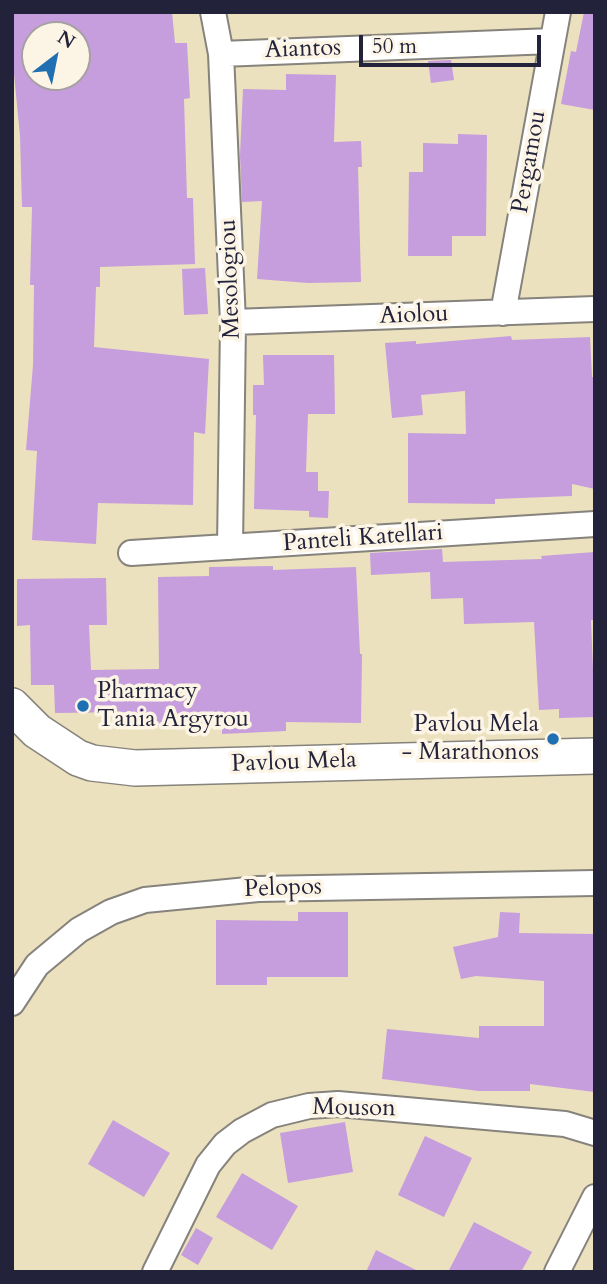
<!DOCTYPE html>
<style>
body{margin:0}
#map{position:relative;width:607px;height:1284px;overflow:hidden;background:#ebe1be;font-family:Cardo,serif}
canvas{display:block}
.frame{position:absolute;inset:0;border:14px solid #22223b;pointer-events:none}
.north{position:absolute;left:21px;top:21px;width:70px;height:70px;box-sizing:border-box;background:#fcf5e5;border:2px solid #a5a1a1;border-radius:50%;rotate:32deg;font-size:19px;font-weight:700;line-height:28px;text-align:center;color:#22223b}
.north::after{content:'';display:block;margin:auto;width:24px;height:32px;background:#1f6fb2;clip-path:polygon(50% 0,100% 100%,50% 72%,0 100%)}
.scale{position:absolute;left:359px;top:35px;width:182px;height:32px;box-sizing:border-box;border:4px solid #22223b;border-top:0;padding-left:9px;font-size:21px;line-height:24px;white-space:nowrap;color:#22223b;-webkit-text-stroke:5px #fcf5e5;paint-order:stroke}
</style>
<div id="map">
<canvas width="607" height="1284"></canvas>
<div class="frame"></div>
<div class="north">N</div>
<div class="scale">50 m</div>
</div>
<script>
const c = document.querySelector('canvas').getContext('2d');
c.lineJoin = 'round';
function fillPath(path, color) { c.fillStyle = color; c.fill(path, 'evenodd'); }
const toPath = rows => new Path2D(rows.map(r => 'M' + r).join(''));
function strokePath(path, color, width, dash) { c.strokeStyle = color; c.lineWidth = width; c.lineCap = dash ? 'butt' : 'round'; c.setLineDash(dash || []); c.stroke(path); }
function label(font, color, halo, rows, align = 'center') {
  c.font = font + ' Cardo,serif'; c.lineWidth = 7; c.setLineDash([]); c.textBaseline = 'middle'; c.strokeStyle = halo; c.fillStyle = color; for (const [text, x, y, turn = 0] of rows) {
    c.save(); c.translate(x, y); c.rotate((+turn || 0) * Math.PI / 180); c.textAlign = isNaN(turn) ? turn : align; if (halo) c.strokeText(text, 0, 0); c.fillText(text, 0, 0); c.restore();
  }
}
const building = toPath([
 [12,12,172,12,175,43,187,43,190,98,184,99,187,198,193,198,195,264,100,267,100,287,96,287,94,347,209,359,205,434,194,432,193,505,98,503,96,544,32,540,37,451,26,450,33,365,34,285,30,285,32,207,22,207,20,136,12,53],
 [35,35,77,35,77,77,35,77],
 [584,12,595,12,595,110,561,104,571,51,576,52],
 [451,60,454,80,431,83,428,61],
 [286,74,336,75,334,142,361,141,362,167,358,167,361,282,308,283,257,279,262,201,242,202,240,155,243,89,286,90],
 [458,134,487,135,486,236,452,236,452,256,408,256,409,172,423,172,423,143,458,144],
 [205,268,208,314,184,315,182,269],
 [511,336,512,340,590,337,592,377,595,377,595,489,572,484,572,496,495,499,495,504,408,503,408,433,466,434,465,391,421,395,423,415,392,418,385,343,416,341,416,344],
 [263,355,334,355,335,414,308,414,306,472,318,472,318,491,329,491,328,518,309,517,309,511,254,509,256,415,253,415,253,385,264,385],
 [442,549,443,562,542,559,541,556,595,552,595,620,591,620,595,717,559,718,559,709,539,710,534,622,464,624,463,598,431,599,430,572,371,575,370,553],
 [273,566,273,570,356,567,360,654,362,654,361,723,286,722,286,731,222,734,222,725,130,727,129,712,55,713,54,685,31,685,30,625,17,626,17,579,106,578,107,625,89,625,91,670,159,669,158,577,209,576,209,567],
 [298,912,348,912,348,977,267,977,267,985,216,985,216,920,298,921],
 [500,912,520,913,519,933,595,934,595,1092,530,1084,530,1091,479,1091,382,1079,387,1029,479,1038,479,1026,544,1026,544,981,476,976,461,979,453,947,498,937],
 [113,1120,170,1153,144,1197,88,1164],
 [345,1122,353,1172,288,1183,280,1133],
 [425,1136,472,1158,444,1217,398,1195],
 [242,1173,298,1206,272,1250,216,1217],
 [474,1222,532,1252,521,1272,448,1272],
 [196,1228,213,1238,198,1265,181,1255],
 [376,1250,420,1272,366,1272]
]);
const street = toPath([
 [213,12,221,54,233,322,230,547],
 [221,54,552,41],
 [503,313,558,12],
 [233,322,595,309],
 [131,553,595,524],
 [12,1003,37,965,79,930,111,912,145,900,258,889,595,883],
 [155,1272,208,1165,225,1144,242,1131,272,1115,309,1106,338,1104,565,1124,595,1133],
 [557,1272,595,1197]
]);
const secondary = toPath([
 [12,706,37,731,78,758,92,763,135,768,595,756]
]);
const markers = [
 [83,706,7,"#1f6fb2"],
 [553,739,7,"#1f6fb2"]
];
const streetNames = [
 ["Aiantos",303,50,-2],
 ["Pergamou",530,162,-80],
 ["Mesologiou",231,279,-92],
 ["Aiolou",414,316,-2],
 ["Panteli Katellari",363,539,-4],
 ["Pavlou Mela",294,763,-2],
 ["Pelopos",283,889,-2],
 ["Mouson",354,1109,1]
];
const poiNames = [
 ["Pharmacy",97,692],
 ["Tania Argyrou",97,720],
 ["Pavlou Mela",539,725,"right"],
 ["- Marathonos",539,753,"right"]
];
fillPath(building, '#c69ddd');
strokePath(street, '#86827c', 28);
strokePath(secondary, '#86827c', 38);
strokePath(street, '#fff', 24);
strokePath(secondary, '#fff', 35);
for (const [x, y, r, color] of markers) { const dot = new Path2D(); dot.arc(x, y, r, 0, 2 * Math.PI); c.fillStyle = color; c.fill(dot); strokePath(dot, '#fcf5e5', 2.5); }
label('24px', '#22223b', '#fcf5e5', streetNames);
label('24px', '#22223b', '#fcf5e5', poiNames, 'left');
</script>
